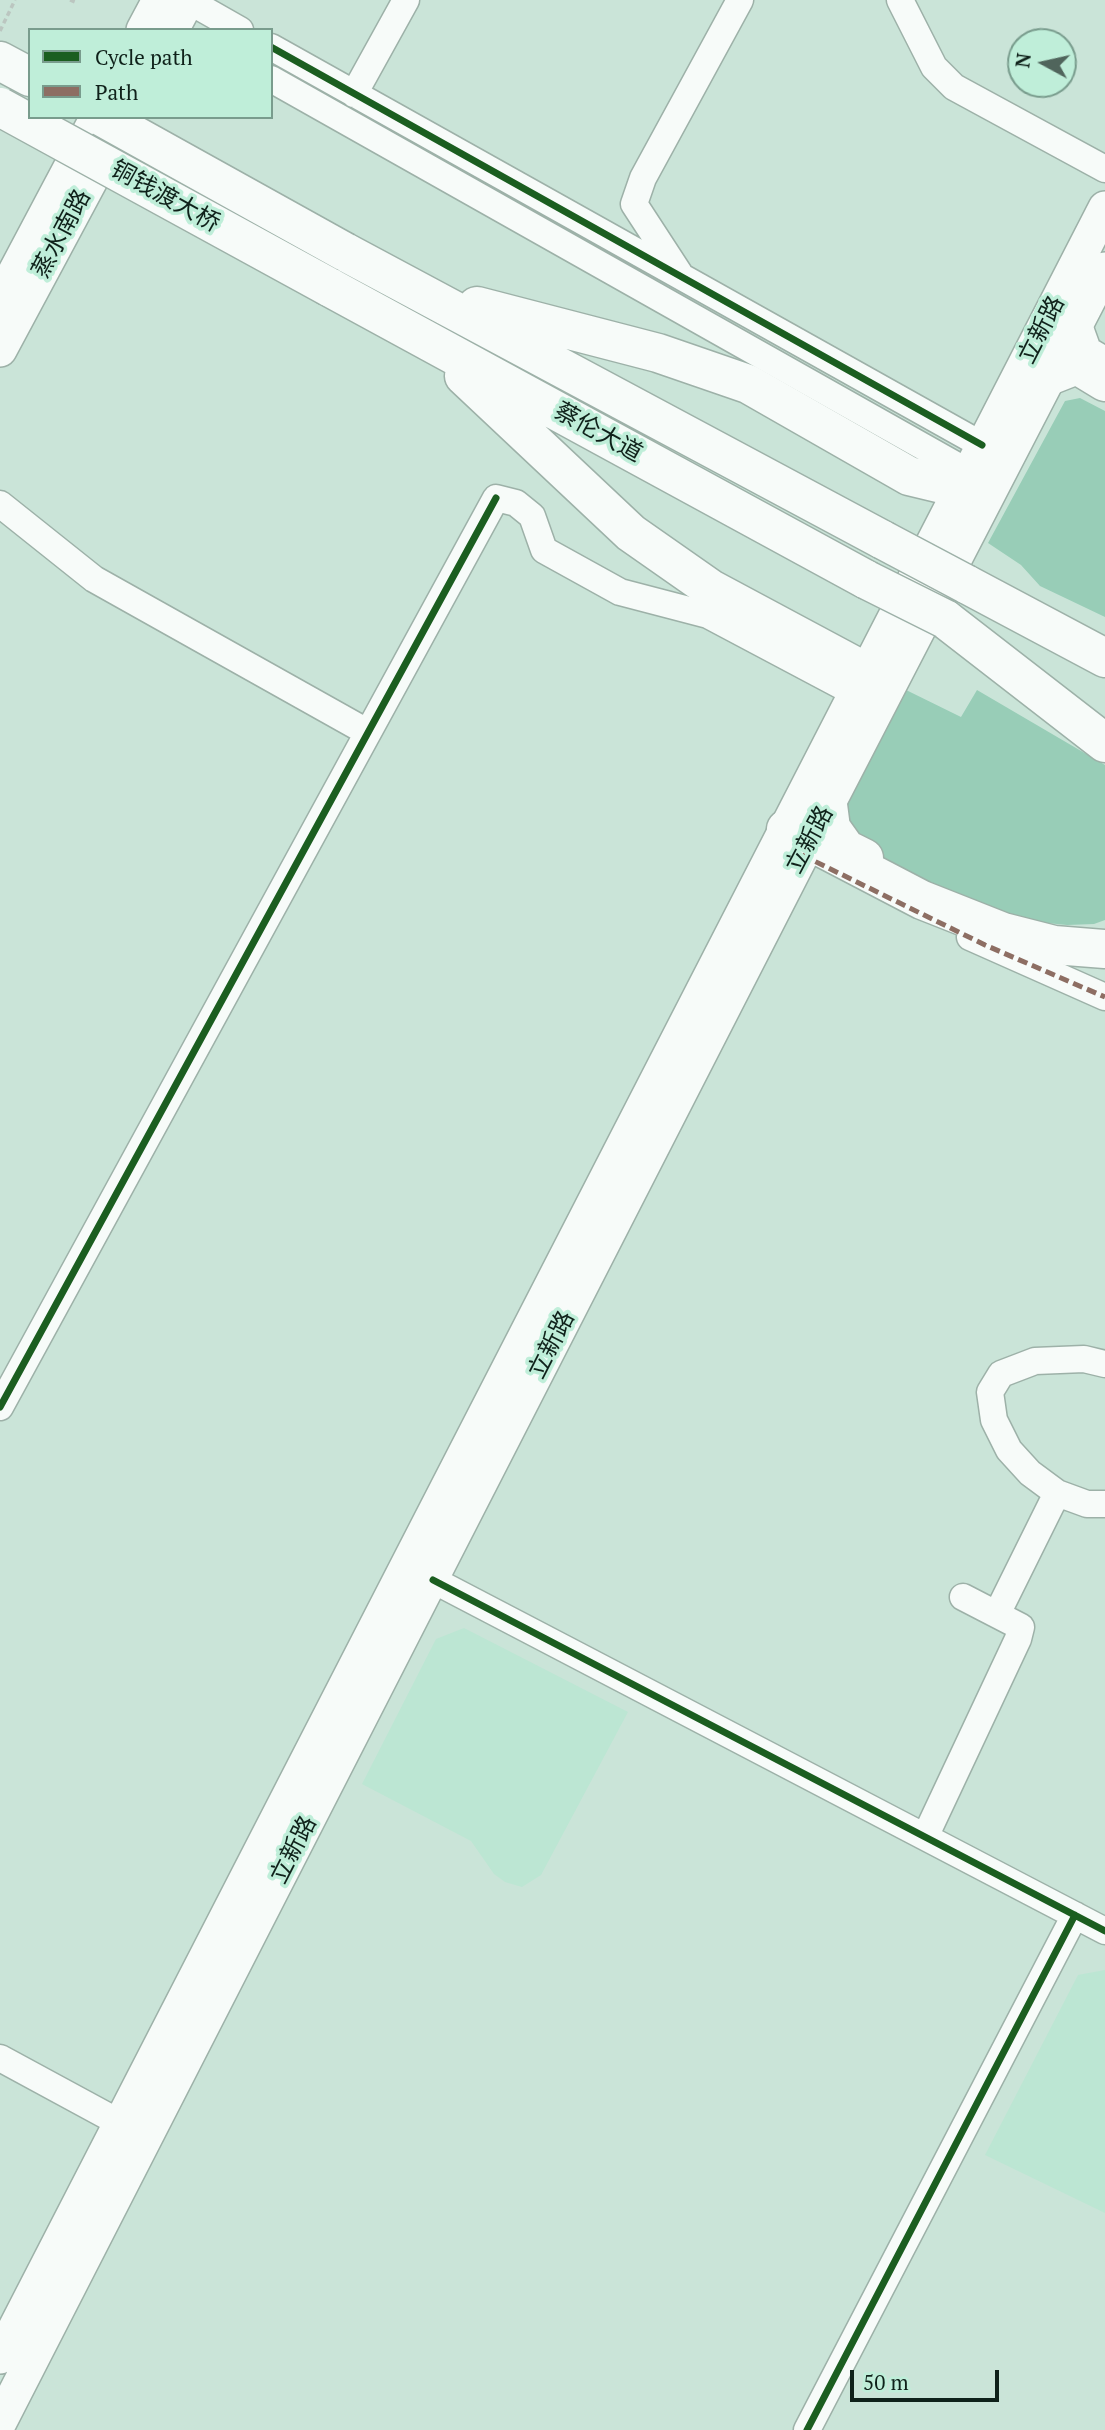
<!DOCTYPE html>
<meta charset="utf-8">
<style>
body{margin:0}
#map{position:relative;width:1105px;height:2430px;overflow:hidden;background:#cae4d8;font-family:"PT Serif",serif}
canvas{display:block}
.legend{position:absolute;left:28px;top:28px;width:245px;height:91px;box-sizing:border-box;background:#bfeed9;border:2px solid #799c8d;margin:0;padding:9px 12px;list-style:none;font-size:21px;color:#0f211a}
.legend li{display:flex;align-items:center;gap:14px;height:35px}
.legend b{width:35px;border:2px solid #799c8d}
.north{position:absolute;left:1007px;top:28px;width:70px;height:70px;box-sizing:border-box;background:#bfeed9;border:2px solid #799c8d;border-radius:50%;rotate:278deg;font-size:19px;font-weight:700;line-height:28px;text-align:center;color:#0f211a}
.north::after{content:'';display:block;margin:auto;width:24px;height:32px;background:#50655c;clip-path:polygon(50% 0,100% 100%,50% 72%,0 100%)}
.scale{position:absolute;left:850px;top:2370px;width:149px;height:32px;box-sizing:border-box;border:4px solid #0f211a;border-top:0;padding-left:9px;font-size:21px;line-height:24px;white-space:nowrap;color:#0f211a;-webkit-text-stroke:5px #bfeed9;paint-order:stroke}
</style>
<div id="map">
<canvas width="1105" height="2430"></canvas>
<ul class="legend">
<li><b style="height:9px;background:#1b5e20"></b>Cycle path</li>
<li><b style="height:9px;background:#8d6e63"></b>Path</li>
</ul>
<div class="north">N</div>
<div class="scale">50 m</div>
</div>
<script>
const c = document.querySelector('canvas').getContext('2d');
c.lineJoin = 'round';
function fillPath(path, color) { c.fillStyle = color; c.fill(path, 'evenodd'); }
const toPath = rows => new Path2D(rows.map(r => 'M' + r).join(''));
function strokePath(path, color, width, dash) { c.strokeStyle = color; c.lineWidth = width; c.lineCap = dash ? 'butt' : 'round'; c.setLineDash(dash || []); c.stroke(path); }
function label(font, color, halo, rows, align = 'center') {
  c.font = font + ' "PT Serif","Noto Sans SC",serif'; c.lineWidth = 7; c.setLineDash([]); c.textBaseline = 'middle'; c.strokeStyle = halo; c.fillStyle = color; for (const [text, x, y, turn = 0] of rows) {
    c.save(); c.translate(x, y); c.rotate((+turn || 0) * Math.PI / 180); c.textAlign = isNaN(turn) ? turn : align; if (halo) c.strokeText(text, 0, 0); c.fillText(text, 0, 0); c.restore();
  }
}
const built = toPath([
 [464,1628,628,1712,541,1875,522,1887,505,1882,494,1874,471,1841,362,1784,436,1639],
 [1105,1970,1105,2213,985,2155,1078,1975]
]);
const forest = toPath([
 [1080,398,1105,411,1105,617,1040,586,1021,565,988,543,1065,401],
 [902,688,961,717,977,690,1105,765,1105,920,1094,924,1067,925,1027,921,1001,915,886,863,837,813]
]);
const path = toPath([
 [70,0,75,2,77,0],
 [0,31,15,0]
]);
const minor = toPath([
 [187,0,240,30],
 [900,0,934,67,954,87,1105,169],
 [271,47,982,445],
 [271,79,968,472],
 [354,94,406,0],
 [679,273,634,204,643,178,740,0],
 [0,504,94,579,367,732],
 [970,937,1105,997],
 [1105,1364,1084,1359,1035,1361,1001,1374,990,1392,994,1420,1009,1450,1030,1473,1057,1493,1087,1504,1105,1504],
 [0,1407,496,498,516,503,532,516,544,550,620,592,708,615,855,693],
 [433,1580,1105,1931],
 [997,1614,1057,1493],
 [925,1837,1018,1639,1021,1627,963,1597],
 [0,2058,120,2123],
 [807,2430,1075,1915]
]);
const major = toPath([
 [143,30,159,0],
 [172,30,188,0],
 [0,300,97,117],
 [0,350,113,139],
 [0,2357,1105,208],
 [0,2422,802,855,1105,269]
]);
const highway = toPath([
 [0,61,30,77],
 [345,252,883,540],
 [329,287,867,580],
 [477,306,658,353,748,384,909,476,959,488],
 [1074,329,1083,354,1105,367],
 [464,376,631,533,711,589,866,672],
 [1049,376,1077,365,1105,382],
 [966,584,1105,658],
 [945,619,1105,743],
 [828,805,831,828,846,849,864,858],
 [786,829,922,900,1003,932,1054,945,1105,949]
]);
const highwayBridge = toPath([
 [0,107,329,287],
 [102,117,345,252],
 [883,540,966,584],
 [867,580,945,619]
]);
const quiet = toPath([
 [802,855,985,945,1105,997]
]);
const cycleway = toPath([
 [271,47,982,445],
 [0,1407,496,498],
 [433,1580,1105,1931],
 [807,2430,1075,1915]
]);
const streetNames = [
 ["铜钱渡大桥",165,197,29],
 ["蒸水南路",62,234,-62],
 ["立新路",1042,330,-63],
 ["蔡伦大道",598,433,29],
 ["立新路",810,840,-62],
 ["立新路",552,1345,-63],
 ["立新路",294,1850,-63]
];
fillPath(built, '#bce6d3');
fillPath(forest, '#98cdb7');
strokePath(minor, '#9db1a8', 29);
strokePath(major, '#9db1a8', 36);
strokePath(highway, '#9db1a8', 41);
strokePath(path, '#bbc6c0', 3.5, [5, 3.5]);
strokePath(minor, '#f7fbf9', 26);
strokePath(major, '#f7fbf9', 33);
strokePath(highway, '#f7fbf9', 38);
strokePath(highwayBridge, '#9db1a8', 41, []);
strokePath(highwayBridge, '#f7fbf9', 38);
strokePath(quiet, '#8d6e63', 5, [10, 5]);
strokePath(cycleway, '#1b5e20', 7);
label('24px', '#0f211a', '#bfeed9', streetNames);
</script>
